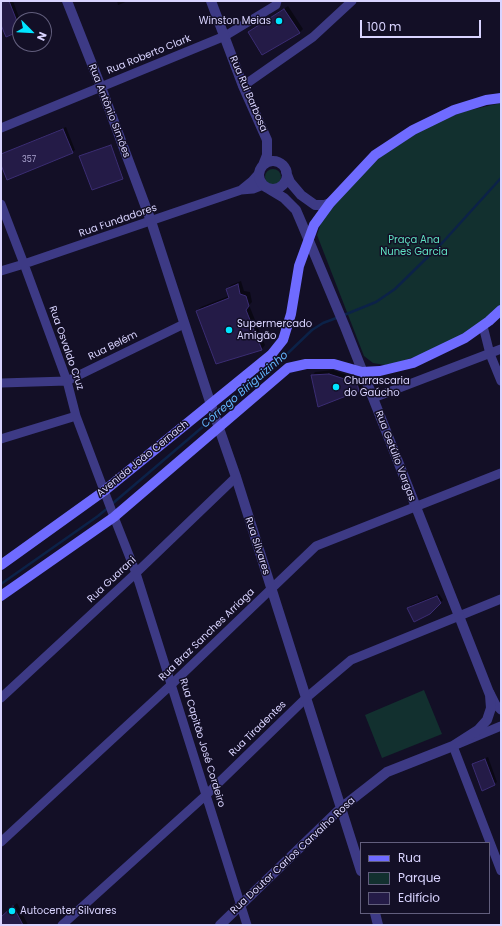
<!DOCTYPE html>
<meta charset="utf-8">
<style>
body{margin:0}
#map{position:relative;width:502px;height:926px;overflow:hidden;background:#130f26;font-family:Poppins,sans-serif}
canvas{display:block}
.frame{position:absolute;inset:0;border:2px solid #d9d4ff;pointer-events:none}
.legend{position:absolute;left:360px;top:842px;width:130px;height:72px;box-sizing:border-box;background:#130f26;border:1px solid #625e7d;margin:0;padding:5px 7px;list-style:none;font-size:12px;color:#d9d4ff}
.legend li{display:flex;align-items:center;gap:8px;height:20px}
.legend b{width:20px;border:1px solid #625e7d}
.north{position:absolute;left:12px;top:12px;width:40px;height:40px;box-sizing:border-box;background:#130f26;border:1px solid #625e7d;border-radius:50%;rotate:114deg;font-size:11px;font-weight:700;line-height:16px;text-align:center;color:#d9d4ff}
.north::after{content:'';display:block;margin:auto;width:14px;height:18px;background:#00e5ff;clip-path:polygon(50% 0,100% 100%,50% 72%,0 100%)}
.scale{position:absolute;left:360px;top:20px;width:121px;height:18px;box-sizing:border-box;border:2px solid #d9d4ff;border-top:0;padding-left:5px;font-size:12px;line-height:14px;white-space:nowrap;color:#d9d4ff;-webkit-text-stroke:3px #130f26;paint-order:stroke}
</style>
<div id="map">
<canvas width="502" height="926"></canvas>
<div class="frame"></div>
<ul class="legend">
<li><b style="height:5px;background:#6f6bff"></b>Rua</li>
<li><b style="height:11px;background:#12302f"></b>Parque</li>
<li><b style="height:11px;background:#241b47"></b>Edifício</li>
</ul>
<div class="north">N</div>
<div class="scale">100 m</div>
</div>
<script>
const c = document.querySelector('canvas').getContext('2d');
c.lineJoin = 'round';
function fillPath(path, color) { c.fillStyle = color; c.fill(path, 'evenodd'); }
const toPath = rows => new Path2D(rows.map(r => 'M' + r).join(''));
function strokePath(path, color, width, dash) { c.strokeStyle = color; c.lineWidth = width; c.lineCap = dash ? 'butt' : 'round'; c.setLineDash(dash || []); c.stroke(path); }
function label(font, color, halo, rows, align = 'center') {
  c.font = font + ' Poppins,sans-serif'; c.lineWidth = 3; c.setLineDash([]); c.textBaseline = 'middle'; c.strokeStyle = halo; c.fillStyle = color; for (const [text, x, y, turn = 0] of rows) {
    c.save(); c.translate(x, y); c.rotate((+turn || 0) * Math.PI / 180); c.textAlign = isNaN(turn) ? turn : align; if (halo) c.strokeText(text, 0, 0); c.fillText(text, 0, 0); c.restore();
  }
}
const green = toPath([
 [501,103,501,306,470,331,425,353,400,362,385,365,373,363,364,356,317,235,321,223,330,209,364,172,383,155,425,128,444,119,466,111],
 '265 177a8 8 0 1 1 16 0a8 8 0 1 1-16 0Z',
 [424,690,442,734,382,758,365,715]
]);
const shadow = toPath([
 [1,1,13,1,20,20,20,30,1,22],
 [117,1,128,1,118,5],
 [288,6,303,29,300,32,263,54,253,29],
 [66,127,75,150,72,152,1,162,1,154],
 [111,145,123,177,92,189,81,156],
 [241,281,244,291,250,292,252,302,249,305,265,345,262,349,216,362,197,311,201,307,229,296,227,289,231,285],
 [333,370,361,380,362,386,358,390,312,376,315,372],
 [439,594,443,600,430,613,409,608,411,605],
 [488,757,497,782,494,784,473,764,476,762],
 [17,903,28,925,1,925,1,915,2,917]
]);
const stream = toPath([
 [344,315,376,302,395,289,443,242,501,178],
 [217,414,287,354,312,330,323,323,339,317],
 [112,504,212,419],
 [1,584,98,516,109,507]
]);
const building = toPath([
 [1,1,9,1,20,29,20,31,6,37,1,25,1,1],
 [284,9,300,33,262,55,248,32,284,9],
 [63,129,73,153,7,180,1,165,1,154,63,129],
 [111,145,123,179,92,190,79,156,111,145],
 [238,284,240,294,246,296,249,306,246,310,262,350,216,364,196,311,229,298,226,289,238,284],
 [329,374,357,383,359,391,318,407,311,375,329,374],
 [437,596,441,603,430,614,414,622,407,608,437,596],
 [485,759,495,785,482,791,472,764,485,759],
 [13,906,23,925,1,925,1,917,13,906]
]);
const minor = toPath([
 [243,86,313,37,352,1],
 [1,128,225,36,276,5,277,1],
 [241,190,252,181,260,172],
 [1,204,24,264,67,381,76,416,114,517,136,573,247,925],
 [1,271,24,264,241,190,253,189,263,185],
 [483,326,490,354,501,381],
 [1,383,67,381,184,324],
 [373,398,501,349],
 [1,439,76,416],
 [490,693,496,705,501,710],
 [1,698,136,573,236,477],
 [501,726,453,746,501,871],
 [1,842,172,684,316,546,501,473],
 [62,925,206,795,306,698,351,660,501,599]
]);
const tertiary = toPath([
 [67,1,101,87,151,221,213,411,236,477,361,871],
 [211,1,243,86,267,140,267,155,263,165],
 '259 175a14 14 0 1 1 28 0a14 14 0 1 1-28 0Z',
 [286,172,290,182,301,195,315,205,325,205,330,203],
 [375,913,378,925],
 [220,925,341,808,387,772,453,746,478,730,487,720,491,708,490,695,459,616,345,327,302,224,296,210,284,198,269,189]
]);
const secondary = toPath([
 [1,565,104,491,271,355,283,340,291,314,299,266,314,225,330,203,375,155,413,130,454,110,486,100,501,98],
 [1,596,114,517,288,368,306,364,334,364,362,372,380,371,413,363,465,338,489,321,501,310]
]);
const markers = [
 [279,21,4,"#00e5ff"],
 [229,330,4,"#00e5ff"],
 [336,387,4,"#00e5ff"],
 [12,911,4,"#00e5ff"]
];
const numberNames = [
 ["357",29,160]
];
const poiNames = [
 ["Winston Meias",271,21,"right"],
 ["Supermercado",237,324],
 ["Amigão",237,336],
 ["Churrascaria",344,381],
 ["do Gaúcho",344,393],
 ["Autocenter Silvares",20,911]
];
const streetNames = [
 ["Rua Roberto Clark",149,55,-22],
 ["Rua Rui Barbosa",248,94,67],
 ["Rua Antônio Simões",109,111,69],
 ["Rua Fundadores",118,221,-19],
 ["Rua Belém",113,346,-26],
 ["Rua Osvaldo Cruz",66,348,71],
 ["Rua Getúlio Vargas",395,456,69],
 ["Avenida João Cernach",143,459,-39],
 ["Rua Silvares",257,546,72],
 ["Rua Guarani",112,580,-43],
 ["Rua Braz Sanches Arriaga",207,635,-44],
 ["Rua Tiradentes",258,729,-44],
 ["Rua Capitão José Cordeiro",202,743,73],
 ["Rua Doutor Carlos Carvalho Rosa",293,856,-43]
];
const parkNames = [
 ["Praça Ana",414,240],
 ["Nunes Garcia",414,252]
];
const waterNames = [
 ["Córrego Biriguizinho",245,390,-41]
];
fillPath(green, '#12302f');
fillPath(shadow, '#0007');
strokePath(stream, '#0c2248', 2.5);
fillPath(building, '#241b47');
strokePath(building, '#3b2d73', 1);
strokePath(minor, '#3d3a85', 9);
strokePath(tertiary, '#3d3a85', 10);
strokePath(secondary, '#6f6bff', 10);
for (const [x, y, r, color] of markers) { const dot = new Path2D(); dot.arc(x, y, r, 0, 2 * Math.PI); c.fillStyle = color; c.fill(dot); strokePath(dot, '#130f26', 1.5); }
label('8px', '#aca6d1', null, numberNames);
label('10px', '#d9d4ff', '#130f26', poiNames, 'left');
label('10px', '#d9d4ff', '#130f26', streetNames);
label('10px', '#5fe0c0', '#130f26', parkNames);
label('italic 11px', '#62b6ff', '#130f26', waterNames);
</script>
